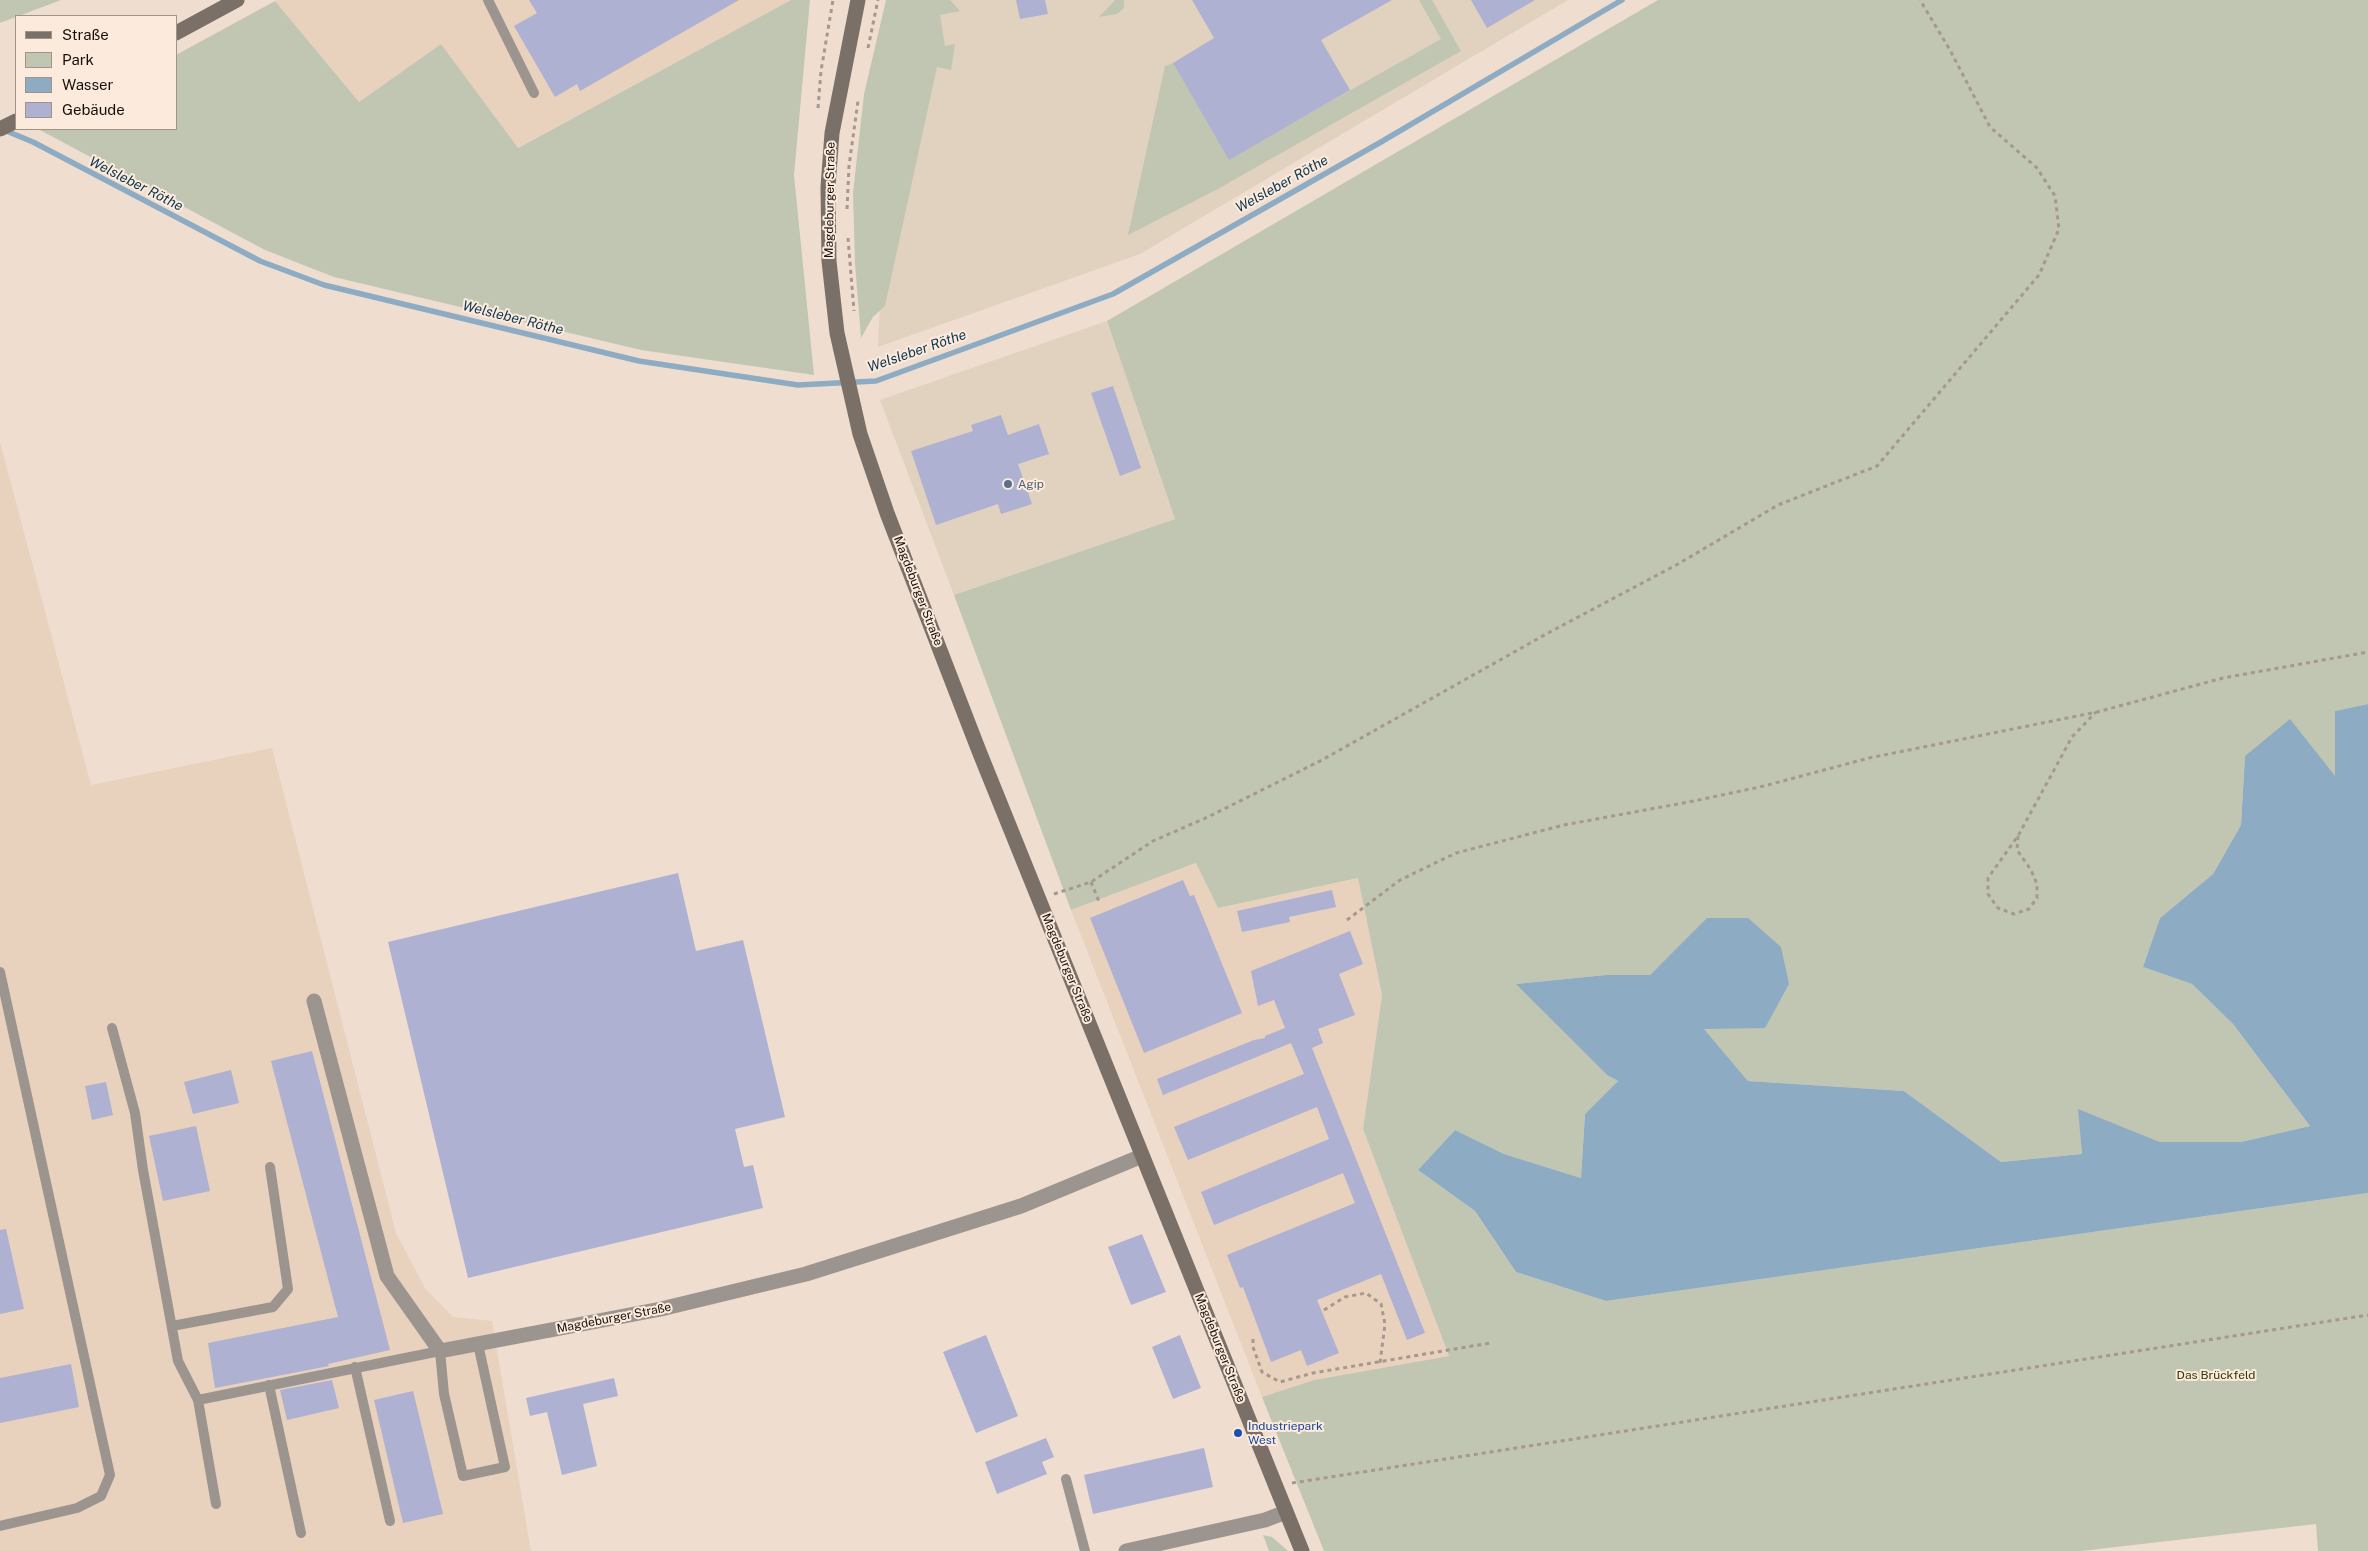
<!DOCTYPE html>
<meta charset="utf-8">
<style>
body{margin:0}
#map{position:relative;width:2368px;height:1551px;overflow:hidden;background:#efded0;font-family:"Public Sans",sans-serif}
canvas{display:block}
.legend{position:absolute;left:15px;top:15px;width:162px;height:115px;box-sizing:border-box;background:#fcebdd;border:1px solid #a09389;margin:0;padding:6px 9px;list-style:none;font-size:15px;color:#16100b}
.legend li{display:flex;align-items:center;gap:10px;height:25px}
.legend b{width:25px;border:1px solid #a09389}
</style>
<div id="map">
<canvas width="2368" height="1551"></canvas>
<ul class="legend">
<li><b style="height:6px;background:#7a7067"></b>Straße</li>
<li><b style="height:14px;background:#c0c6b2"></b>Park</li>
<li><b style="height:14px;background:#8dabc2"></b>Wasser</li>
<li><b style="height:14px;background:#aeb1d1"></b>Gebäude</li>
</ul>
</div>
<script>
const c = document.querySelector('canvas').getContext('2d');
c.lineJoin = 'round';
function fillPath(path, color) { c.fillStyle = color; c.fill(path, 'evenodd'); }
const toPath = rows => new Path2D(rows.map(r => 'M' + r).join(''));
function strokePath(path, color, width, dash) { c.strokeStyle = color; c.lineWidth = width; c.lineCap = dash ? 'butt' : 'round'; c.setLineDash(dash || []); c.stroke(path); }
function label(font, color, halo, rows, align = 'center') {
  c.font = font + ' "Public Sans",sans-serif'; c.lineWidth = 4; c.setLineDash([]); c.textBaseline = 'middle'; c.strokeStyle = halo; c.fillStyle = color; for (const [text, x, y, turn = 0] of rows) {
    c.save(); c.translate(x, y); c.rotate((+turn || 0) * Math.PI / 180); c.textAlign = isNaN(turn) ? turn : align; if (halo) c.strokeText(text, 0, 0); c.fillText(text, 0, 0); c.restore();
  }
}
const commercial = toPath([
 [891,0,1568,0,1140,254,878,347,894,12],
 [1107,321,1175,519,954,595,880,400]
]);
const built = toPath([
 [277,0,791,0,517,148,441,44,359,102,275,1],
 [0,442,91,785,272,748,396,1233,425,1288,453,1317,492,1321,531,1551,0,1551],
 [1197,863,1218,908,1358,878,1382,995,1363,1129,1449,1356,1314,1380,1262,1397,1071,910]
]);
const green = toPath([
 [0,0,61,0,0,23],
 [791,0,810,0,794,175,814,375,641,350,334,277,265,250,38,129,176,129,176,55,275,1,359,102,441,44,518,148],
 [886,0,950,0,960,11,940,15,945,46,955,44,951,70,937,67,885,306,873,317,861,338,855,264,853,193,864,94],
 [1115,0,1124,0,1124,8,1117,14,1099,17],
 [1419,0,1432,0,1461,51,1216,190,1128,235,1165,66,1173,63,1229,159,1441,39],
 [1658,0,2368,0,2368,704,2335,711,2335,776,2245,756,2241,825,2213,874,2160,918,2143,967,2192,984,2233,1024,2310,1126,2241,1142,2160,1142,2079,1110,2082,1154,2001,1162,1904,1091,1748,1081,1703,1028,1708,918,1650,975,1606,975,1517,984,1607,1075,1618,1081,1585,1114,1581,1178,1504,1154,1455,1130,1418,1170,1475,1211,1516,1272,1606,1301,2368,1193,2368,1551,2318,1551,2316,1524,2081,1551,1324,1551,1262,1397,1314,1380,1449,1356,1363,1129,1382,995,1358,878,1218,908,1196,863,1071,910,954,595,1175,519,1107,321],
 [1263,1535,1272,1537,1288,1551,1269,1551]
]);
const water = toPath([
 [2368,704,2368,1193,1606,1301,1516,1272,1475,1211,1418,1170,1455,1130,1504,1154,1581,1178,1585,1114,1618,1081,1607,1075,1516,984,1606,975,1650,975,1707,918,1748,918,1781,947,1789,984,1765,1028,1704,1029,1748,1081,1904,1091,2001,1162,2082,1154,2078,1109,2160,1142,2241,1142,2310,1126,2233,1024,2192,984,2143,967,2160,918,2213,874,2241,825,2245,756,2290,719,2335,776,2335,711]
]);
const stream = toPath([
 [4,130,33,142,260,261,324,285,639,361,798,385,876,381,1113,294,1381,142,1622,0]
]);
const building = toPath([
 [529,0,739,0,580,91,577,84,555,97,514,26,537,13],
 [1016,0,1045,0,1048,14,1020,19],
 [1192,0,1392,0,1321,40,1350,90,1229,160,1173,63,1214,38],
 [1471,0,1535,0,1487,28],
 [1113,386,1141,468,1120,476,1091,393],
 [1001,415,1008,435,1039,424,1049,454,1018,464,1032,504,1001,514,998,504,936,525,911,451,973,431,971,425],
 [678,873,696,951,743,940,785,1117,735,1129,744,1167,753,1165,763,1208,468,1278,388,942],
 [1183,880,1190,896,1194,895,1242,1013,1144,1053,1090,918],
 [1332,890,1336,907,1289,917,1290,922,1242,932,1237,911],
 [1350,931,1363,964,1339,974,1355,1015,1318,1029,1323,1043,1312,1048,1425,1333,1407,1340,1381,1274,1317,1300,1339,1353,1307,1366,1301,1350,1271,1362,1243,1287,1240,1288,1227,1255,1355,1203,1343,1173,1214,1225,1201,1192,1329,1139,1317,1107,1188,1160,1174,1127,1304,1074,1291,1043,1163,1095,1157,1079,1254,1040,1265,1038,1265,1036,1285,1028,1274,1000,1258,1006,1251,971],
 [312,1051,390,1350,328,1364,329,1366,215,1388,208,1343,338,1317,271,1061],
 [231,1070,239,1103,193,1114,184,1082],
 [106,1082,113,1115,92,1120,85,1086],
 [196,1126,210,1191,163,1201,149,1136],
 [6,1229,24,1309,0,1314,0,1230],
 [1142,1234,1166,1292,1131,1305,1108,1247],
 [986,1335,1018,1416,976,1433,943,1352],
 [1180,1335,1201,1388,1173,1399,1152,1347],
 [71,1364,79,1407,0,1423,0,1378],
 [614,1378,618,1396,583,1404,597,1466,562,1475,547,1412,530,1416,526,1398],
 [332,1380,339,1408,287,1420,280,1390],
 [413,1391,443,1514,403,1523,374,1400],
 [1046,1438,1054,1457,1042,1462,1047,1474,997,1494,985,1462],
 [1204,1448,1213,1487,1093,1514,1084,1475]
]);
const path = toPath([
 [868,48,878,0],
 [818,108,821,71,833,0],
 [847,209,849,166,858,101],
 [848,238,854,311],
 [2018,836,2017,850,2031,870,2037,884,2037,898,2029,909,2014,914,1998,908,1988,894,1988,878,2018,836,2072,737,2096,712],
 [1091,882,1100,904],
 [1054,894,1091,882,1153,841,1208,817,1322,760,1548,633,1678,564,1778,505,1877,466,2039,275,2059,229,2055,196,2037,168,1990,127,1950,50,1920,0],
 [1347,920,1400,880,1456,853,1564,825,1694,801,1764,786,1869,758,2097,712,2223,678,2368,652],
 [1324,1310,1345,1297,1366,1293,1381,1304,1385,1324,1380,1363],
 [1253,1339,1253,1347,1262,1372,1280,1382,1313,1373,1490,1343],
 [1292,1483,2368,1315]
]);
const lane = toPath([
 [488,0,534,93],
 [0,972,110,1475,101,1496,77,1508,0,1526],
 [112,1028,135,1113,143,1170,178,1361,198,1400,440,1351,444,1394,463,1476,505,1467,478,1344],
 [172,1326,273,1307,288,1289,270,1167],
 [355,1367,390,1521],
 [269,1385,301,1533],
 [198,1400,216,1504],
 [1066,1479,1085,1551]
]);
const street = toPath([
 [314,1001,387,1276,440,1351,661,1309,806,1274,1021,1206,1142,1156],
 [1126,1551,1265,1520,1286,1512]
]);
const secondary = toPath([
 [858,0,832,133,828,187,829,261,837,333,860,434,887,513,979,751,1302,1551],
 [176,33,237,0],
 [0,129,16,121]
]);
const markers = [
 [1008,484,5,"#5c6f8a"],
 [1238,1433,5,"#1a4fb4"]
];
const streetNames = [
 ["Magdeburger Straße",830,200,-89],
 ["Magdeburger Straße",918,591,69],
 ["Magdeburger Straße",1067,968,68],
 ["Magdeburger Straße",614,1318,-11],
 ["Magdeburger Straße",1220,1348,68]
];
const serviceNames = [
 ["Agip",1018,484]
];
const parkNames = [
 ["Das Brückfeld",2216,1375]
];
const transitNames = [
 ["Industriepark",1248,1426],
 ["West",1248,1440]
];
const waterNames = [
 ["Welsleber Röthe",136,184,27],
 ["Welsleber Röthe",1282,184,-29],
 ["Welsleber Röthe",513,318,14],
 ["Welsleber Röthe",917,351,-19]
];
fillPath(commercial, '#e1d1bf');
fillPath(built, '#e8d1bd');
fillPath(green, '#c0c6b2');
fillPath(water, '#8dabc2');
strokePath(stream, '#8dabc2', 5.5);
fillPath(building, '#aeb1d1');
strokePath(path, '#a6988d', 3, [4, 4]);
strokePath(lane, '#9c958f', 10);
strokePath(street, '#9c958f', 15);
strokePath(secondary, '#7a7067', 15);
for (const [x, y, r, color] of markers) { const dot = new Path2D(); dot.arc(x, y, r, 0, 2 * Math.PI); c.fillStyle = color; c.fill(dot); strokePath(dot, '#fcebdd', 2); }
label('12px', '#16100b', '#fcebdd', streetNames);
label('12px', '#4e5e75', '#fcebdd', serviceNames, 'left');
label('12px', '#2f3800', '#fcebdd', parkNames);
label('12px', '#164399', '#fcebdd', transitNames, 'left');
label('italic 14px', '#0e354e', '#fcebdd', waterNames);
</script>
